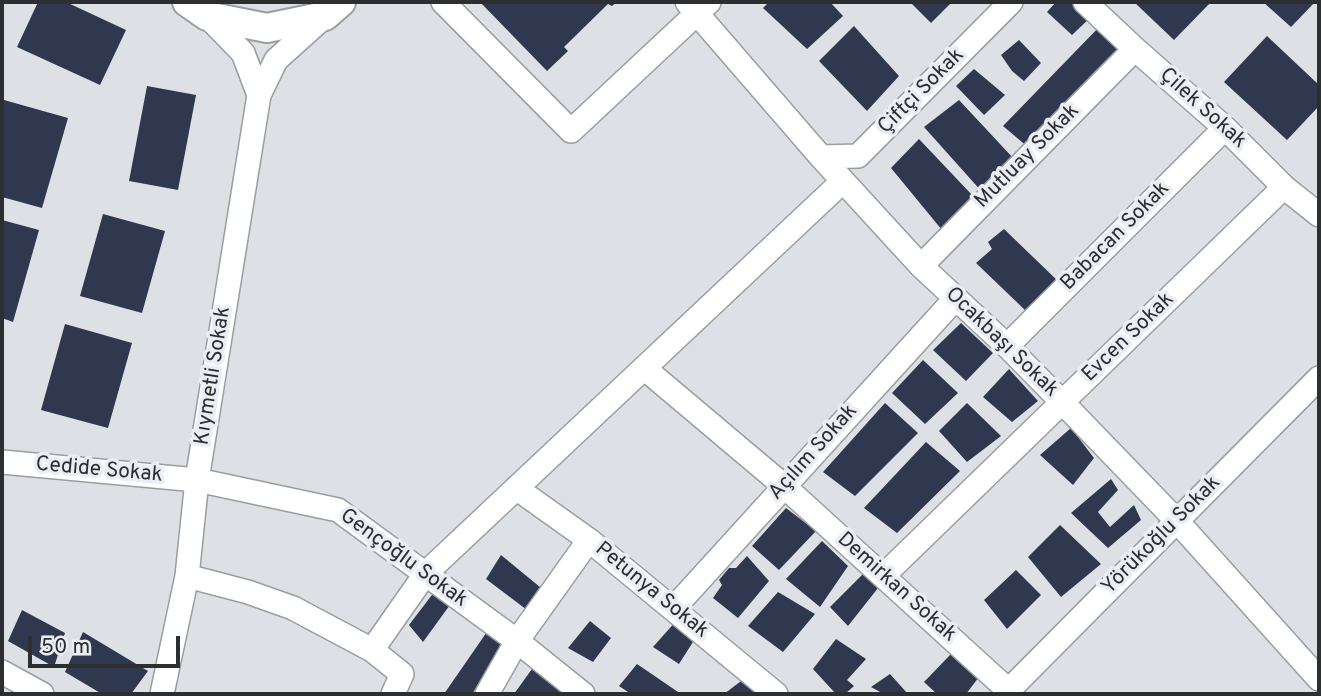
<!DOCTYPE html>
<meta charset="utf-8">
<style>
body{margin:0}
#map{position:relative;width:1321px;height:696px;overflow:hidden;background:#dde0e5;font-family:Overpass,sans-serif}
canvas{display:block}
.frame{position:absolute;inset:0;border:4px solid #2d2e30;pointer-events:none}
.scale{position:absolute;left:28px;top:636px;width:152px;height:32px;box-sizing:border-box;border:4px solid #2d2e30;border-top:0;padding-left:9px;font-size:21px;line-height:24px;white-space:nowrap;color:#2d2e30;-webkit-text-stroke:5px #eaedf3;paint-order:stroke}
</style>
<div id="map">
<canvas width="1321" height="696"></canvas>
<div class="frame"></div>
<div class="scale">50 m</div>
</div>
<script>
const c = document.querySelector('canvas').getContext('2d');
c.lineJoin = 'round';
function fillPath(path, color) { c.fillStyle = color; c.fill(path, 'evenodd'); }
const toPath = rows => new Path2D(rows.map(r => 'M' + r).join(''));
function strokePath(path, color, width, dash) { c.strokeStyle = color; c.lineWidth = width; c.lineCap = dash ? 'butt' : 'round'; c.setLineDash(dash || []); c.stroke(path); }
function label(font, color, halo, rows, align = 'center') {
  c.font = font + ' Overpass,sans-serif'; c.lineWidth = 7; c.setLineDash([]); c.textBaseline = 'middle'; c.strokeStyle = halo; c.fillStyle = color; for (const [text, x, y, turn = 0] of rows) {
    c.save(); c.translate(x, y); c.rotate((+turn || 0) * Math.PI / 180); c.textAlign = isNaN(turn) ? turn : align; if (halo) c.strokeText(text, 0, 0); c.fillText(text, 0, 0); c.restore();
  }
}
const building = toPath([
 [38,2,66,2,126,30,100,85,17,47],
 [480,2,617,2,612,6,608,4,564,47,568,51,547,71],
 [769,2,830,2,843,16,807,49,763,8],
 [910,2,952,2,931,23],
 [1056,2,1075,2,1091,17,1072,35,1047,12],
 [1134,2,1211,2,1174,40],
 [1263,2,1315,2,1291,27],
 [1103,23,1126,46,1029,148,1003,126],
 [854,26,899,76,867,111,819,61],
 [1267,36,1319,85,1319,106,1287,140,1224,82],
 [1019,40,1041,63,1024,81,1012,71,1001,55],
 [974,69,1005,95,984,115,956,86],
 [147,86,196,95,178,190,129,181],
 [4,100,68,118,42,208,2,197,2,108],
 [959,100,1014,159,983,193,924,127],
 [919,139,973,196,942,230,891,168],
 [103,214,165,231,142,313,80,296],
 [2,220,39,230,13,322,2,318],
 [1004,229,1061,284,1047,297,1042,294,1025,310,976,263,992,249,988,242],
 [961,323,993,353,966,381,933,350],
 [65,324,132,343,108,428,41,410],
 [923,360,958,393,925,424,892,393],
 [1009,369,1038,401,1012,422,983,397],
 [885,403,918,433,855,496,823,472],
 [967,403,1001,436,967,462,939,431],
 [1071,428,1094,458,1073,485,1040,455],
 [926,442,960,471,897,533,864,508],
 [1111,479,1118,490,1098,512,1110,527,1134,505,1141,520,1108,548,1071,513],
 [786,508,816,531,779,570,752,546],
 [1060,525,1101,564,1061,597,1028,557],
 [822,541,848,566,820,607,786,579],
 [501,555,546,592,531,613,486,579],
 [747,556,769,581,738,618,713,598,722,585,719,580,729,568,736,568],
 [1016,570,1041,595,1007,629,984,600],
 [864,573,878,588,848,626,830,607],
 [438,587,455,598,423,642,409,625],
 [778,592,815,614,783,652,748,626],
 [22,610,65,633,54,667,8,641],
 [677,620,698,634,679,664,653,647],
 [590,621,611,638,593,662,568,648],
 [491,626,507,642,472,694,444,694],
 [83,632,148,671,131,694,102,694,65,672],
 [836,639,866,659,847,680,854,686,845,694,836,694,813,669],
 [951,654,979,677,966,694,937,694,924,682],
 [537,662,574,694,514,694],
 [637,664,681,694,631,694,619,686],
 [890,674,908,694,881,694,882,693,871,687],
 [749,675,772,694,724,694]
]);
const minor = toPath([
 [443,2,571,131,709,2],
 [687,2,821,157,921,266,1007,346,1063,403,1176,520,1319,679],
 [1085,2,1135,49,1225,128,1284,187,1319,215],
 [207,16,243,53,259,95],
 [821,157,858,156,1011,2],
 [921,266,1135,49],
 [1007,346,1225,128],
 [644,368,784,486,1008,690],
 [2,462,197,480,338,510,517,641,583,694],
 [516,488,589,540],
 [187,576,248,592,293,608,372,650,426,573,843,181],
 [883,576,1284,187],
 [673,609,955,299],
 [372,650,402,674,393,694],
 [2,672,42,694],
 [162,694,187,576,197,480,259,95,276,60,325,16],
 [487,694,517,641,589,540,776,694],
 [1005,694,1319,378]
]);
const tertiary = toPath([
 [187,2,207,16,267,28,325,16,341,2]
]);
const streetNames = [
 ["Çiftçi Sokak",922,92,-45],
 ["Çilek Sokak",1202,109,42],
 ["Mutluay Sokak",1028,157,-45],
 ["Babacan Sokak",1116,237,-45],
 ["Evcen Sokak",1129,338,-44],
 ["Ocakbaşı Sokak",1001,343,44],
 ["Kıymetli Sokak",214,376,-81],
 ["Açılım Sokak",814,453,-48],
 ["Cedide Sokak",99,471,5],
 ["Yörükoğlu Sokak",1162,536,-45],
 ["Gençoğlu Sokak",403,559,36],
 ["Demirkan Sokak",896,588,42],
 ["Petunya Sokak",651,591,39]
];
fillPath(building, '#2f384f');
strokePath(minor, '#9a9da2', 26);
strokePath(tertiary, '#9a9da2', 32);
strokePath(minor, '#fff', 23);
strokePath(tertiary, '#fff', 28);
label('21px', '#2d2e30', '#eaedf3', streetNames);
</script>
